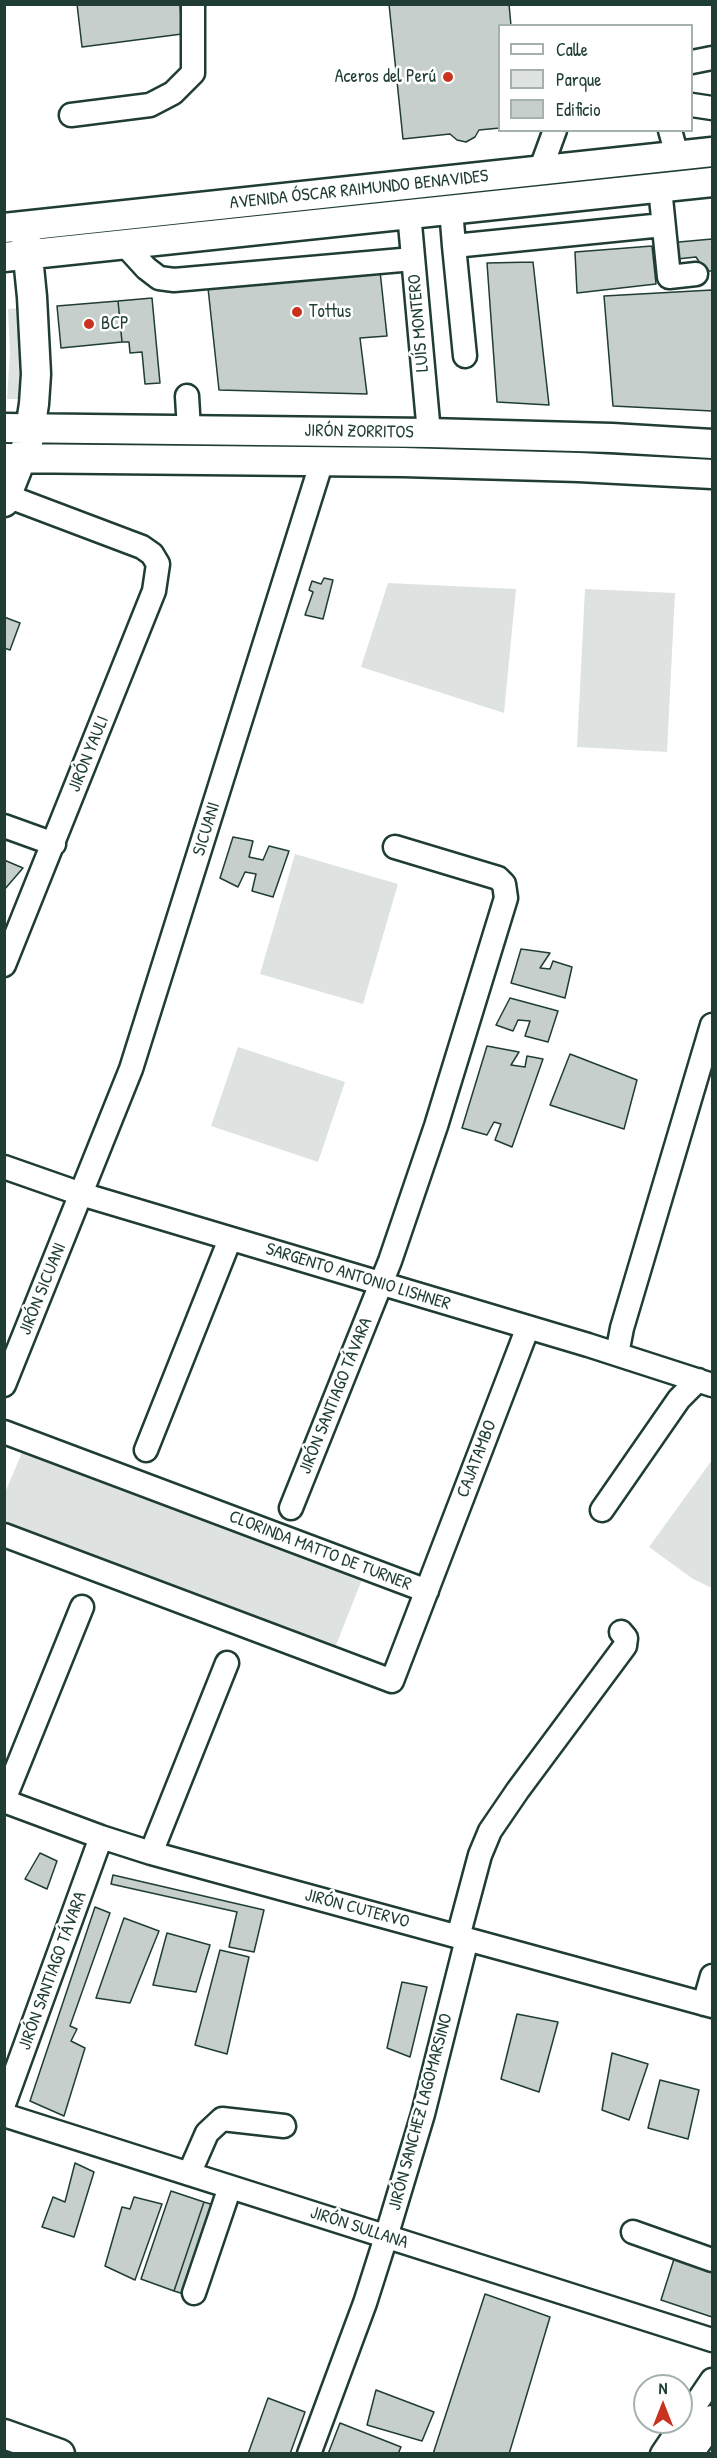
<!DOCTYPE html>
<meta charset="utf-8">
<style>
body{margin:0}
#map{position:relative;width:717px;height:2458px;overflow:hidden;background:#fff;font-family:"Patrick Hand",sans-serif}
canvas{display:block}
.frame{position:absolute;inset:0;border:6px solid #1f3d34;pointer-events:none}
.legend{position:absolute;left:498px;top:24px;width:195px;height:108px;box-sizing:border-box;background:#fff;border:2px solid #a5b1ae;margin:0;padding:8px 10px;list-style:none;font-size:18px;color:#1f3d34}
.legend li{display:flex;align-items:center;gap:12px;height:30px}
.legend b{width:30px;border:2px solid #a5b1ae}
.north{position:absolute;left:633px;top:2374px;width:60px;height:60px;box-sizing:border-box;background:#fff;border:2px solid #a5b1ae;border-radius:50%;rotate:0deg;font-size:16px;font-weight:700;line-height:24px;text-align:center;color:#1f3d34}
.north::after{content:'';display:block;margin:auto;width:21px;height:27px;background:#c8321e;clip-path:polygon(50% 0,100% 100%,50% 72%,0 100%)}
</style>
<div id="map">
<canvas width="717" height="2458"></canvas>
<div class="frame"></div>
<ul class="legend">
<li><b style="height:8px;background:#fff"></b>Calle</li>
<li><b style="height:16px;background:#dee3e2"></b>Parque</li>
<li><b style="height:16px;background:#c7cfcc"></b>Edificio</li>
</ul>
<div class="north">N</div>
</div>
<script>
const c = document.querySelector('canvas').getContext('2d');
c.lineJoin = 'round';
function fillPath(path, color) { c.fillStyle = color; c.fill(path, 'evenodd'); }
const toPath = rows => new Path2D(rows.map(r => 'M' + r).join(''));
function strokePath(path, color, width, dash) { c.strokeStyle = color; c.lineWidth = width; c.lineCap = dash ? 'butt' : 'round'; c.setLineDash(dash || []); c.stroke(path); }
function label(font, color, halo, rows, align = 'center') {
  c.font = font + ' "Patrick Hand",sans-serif'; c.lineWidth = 5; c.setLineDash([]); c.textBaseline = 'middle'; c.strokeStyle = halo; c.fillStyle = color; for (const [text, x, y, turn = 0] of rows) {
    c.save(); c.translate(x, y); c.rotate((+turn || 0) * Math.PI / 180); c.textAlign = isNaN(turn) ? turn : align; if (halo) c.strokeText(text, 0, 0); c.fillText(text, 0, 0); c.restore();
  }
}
const green = toPath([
 [20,308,23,399,7,399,10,352,8,309],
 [388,583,516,589,504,713,361,667],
 [585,589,675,593,667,752,577,747],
 [295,854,398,884,363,1004,260,974],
 [238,1047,345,1082,318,1162,211,1126],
 [29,1436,368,1564,333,1653,5,1528,4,1495],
 [712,1460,712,1588,693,1579,649,1547]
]);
const building = toPath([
 [77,4,180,4,182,34,82,47,77,4],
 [389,4,509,4,511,26,500,26,500,128,479,130,475,137,466,142,457,140,450,134,403,139,389,4],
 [712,239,712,271,705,271,696,257,668,260,668,243,712,239],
 [652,246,656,284,577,293,575,252,652,246],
 [533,262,549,405,497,402,487,263,533,262],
 [380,271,387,336,360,338,367,394,219,390,208,288,380,271],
 [712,290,712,411,613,406,604,296,712,290],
 [152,298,160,383,145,384,142,352,130,353,129,342,122,342,118,301,152,298],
 [118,301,122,342,61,348,57,306,118,301],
 [324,578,333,580,323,619,305,615,313,592,309,590,312,581,321,584,324,578],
 [4,617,20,623,10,650,4,648,4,617],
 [233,837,253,841,249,857,263,860,269,846,289,851,273,897,252,891,256,874,245,872,238,887,220,878,233,837],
 [4,860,23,868,4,890,4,860],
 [521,949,550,953,540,968,550,969,553,961,572,967,565,998,511,983,521,949],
 [510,998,558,1011,548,1042,525,1036,530,1021,518,1020,513,1031,496,1025,510,998],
 [487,1046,519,1052,511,1065,525,1067,527,1056,543,1059,512,1147,495,1140,501,1124,494,1122,487,1135,462,1128,487,1046],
 [570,1054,637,1080,624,1129,550,1105,570,1054],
 [40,1853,57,1861,47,1889,25,1879,40,1853],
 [113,1875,264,1910,254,1952,229,1947,237,1912,111,1884,113,1875],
 [95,1907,110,1913,70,2026,77,2029,71,2041,85,2048,64,2116,30,2101,95,1907],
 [124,1918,159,1931,130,2003,96,1998,124,1918],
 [167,1933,210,1945,196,1992,153,1985,167,1933],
 [220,1950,249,1957,227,2054,195,2045,220,1950],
 [402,1982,427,1987,410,2057,387,2048,402,1982],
 [517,2014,558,2022,539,2092,501,2079,517,2014],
 [612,2053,648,2064,629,2120,602,2110,612,2053],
 [660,2080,699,2090,688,2139,648,2128,660,2080],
 [75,2163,94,2172,74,2237,42,2227,53,2197,65,2202,75,2163],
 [171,2191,204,2202,174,2291,141,2279,171,2191],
 [134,2197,162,2204,135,2280,105,2266,122,2207,130,2209,134,2197],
 [204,2202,217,2206,187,2295,174,2291,204,2202],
 [674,2259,712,2270,712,2317,661,2300,674,2259],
 [485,2294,550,2317,509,2454,433,2454,485,2294],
 [376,2390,434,2412,422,2441,367,2425,376,2390],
 [268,2398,305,2412,290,2454,248,2454,268,2398],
 [340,2423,401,2447,398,2454,328,2454,340,2423]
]);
const minor = toPath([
 [692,62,712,58],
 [692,105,712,108],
 [71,115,150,105,173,93,193,73,193,4],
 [670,130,677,156],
 [540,171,555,130],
 [660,188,669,277,696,274],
 [451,209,454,246,663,225],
 [409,213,429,433],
 [125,245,146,268,159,278,174,280,413,259],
 [454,246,465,356],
 [187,396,189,430],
 [4,826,54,844],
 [4,965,154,591,158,564,152,554,142,547,7,496],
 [4,1167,81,1194,588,1345,712,1385],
 [617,1354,622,1328,712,1025],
 [4,1385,131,1069,322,461],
 [4,1432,427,1591],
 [146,1450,230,1239],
 [291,1508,390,1261,436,1126,506,898,504,884,498,878,395,847],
 [602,1510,679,1399,698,1380],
 [4,1535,392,1681,528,1327],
 [4,1800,82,1607],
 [4,1801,101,1837,151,1853,712,2006],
 [151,1853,227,1663],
 [458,1937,480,1855,490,1831,518,1790,625,1646,626,1638,621,1632],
 [704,2004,712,1976],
 [4,2104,101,1837],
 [4,2115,712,2340],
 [189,2174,207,2133,222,2119,284,2126],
 [633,2232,712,2260],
 [194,2293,230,2187],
 [309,2454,365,2303,386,2237,423,2114,467,1939],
 [662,2454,712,2380]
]);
const major = toPath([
 [4,228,712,152],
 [4,257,712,182],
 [4,428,429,433,612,438,712,444],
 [4,458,403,462,579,467,712,474],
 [4,502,28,442,34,404,36,374,32,297,26,237],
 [4,2434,60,2454],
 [688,2454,712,2420]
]);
const markers = [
 [448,77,6,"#c8321e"],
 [297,312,6,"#c8321e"],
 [89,324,6,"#c8321e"]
];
const poiNames = [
 ["Aceros del Perú",436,77,"right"],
 ["Tottus",309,312],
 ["BCP",101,324]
];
const streetNames = [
 ["AVENIDA ÓSCAR RAIMUNDO BENAVIDES",359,190,-6],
 ["LUÍS MONTERO",419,323,-95],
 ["JIRÓN ZORRITOS",359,432,1],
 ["JIRÓN YAULI",89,754,-68],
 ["SICUANI",207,829,-73],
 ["SARGENTO ANTONIO LISHNER",358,1277,17],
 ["JIRÓN SICUANI",43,1289,-68],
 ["JIRÓN SANTIAGO TÁVARA",336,1396,-68],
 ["CAJATAMBO",477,1459,-69],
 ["CLORINDA MATTO DE TURNER",320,1551,21],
 ["JIRÓN CUTERVO",357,1909,15],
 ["JIRÓN SANTIAGO TÁVARA",53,1971,-70],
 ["JIRÓN SANCHEZ LAGOMARSINO",421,2112,-75],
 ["JIRÓN SULLANA",359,2228,18]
];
fillPath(green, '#dee3e2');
fillPath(building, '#c7cfcc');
strokePath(building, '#1f3d34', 1.5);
strokePath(minor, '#1f3d34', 27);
strokePath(major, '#1f3d34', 33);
strokePath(minor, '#fff', 22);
strokePath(major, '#fff', 28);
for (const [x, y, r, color] of markers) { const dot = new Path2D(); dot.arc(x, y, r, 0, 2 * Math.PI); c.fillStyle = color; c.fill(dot); strokePath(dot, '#fff', 2); }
label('18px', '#1f3d34', '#fff', poiNames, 'left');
label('18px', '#1f3d34', '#fff', streetNames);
</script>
